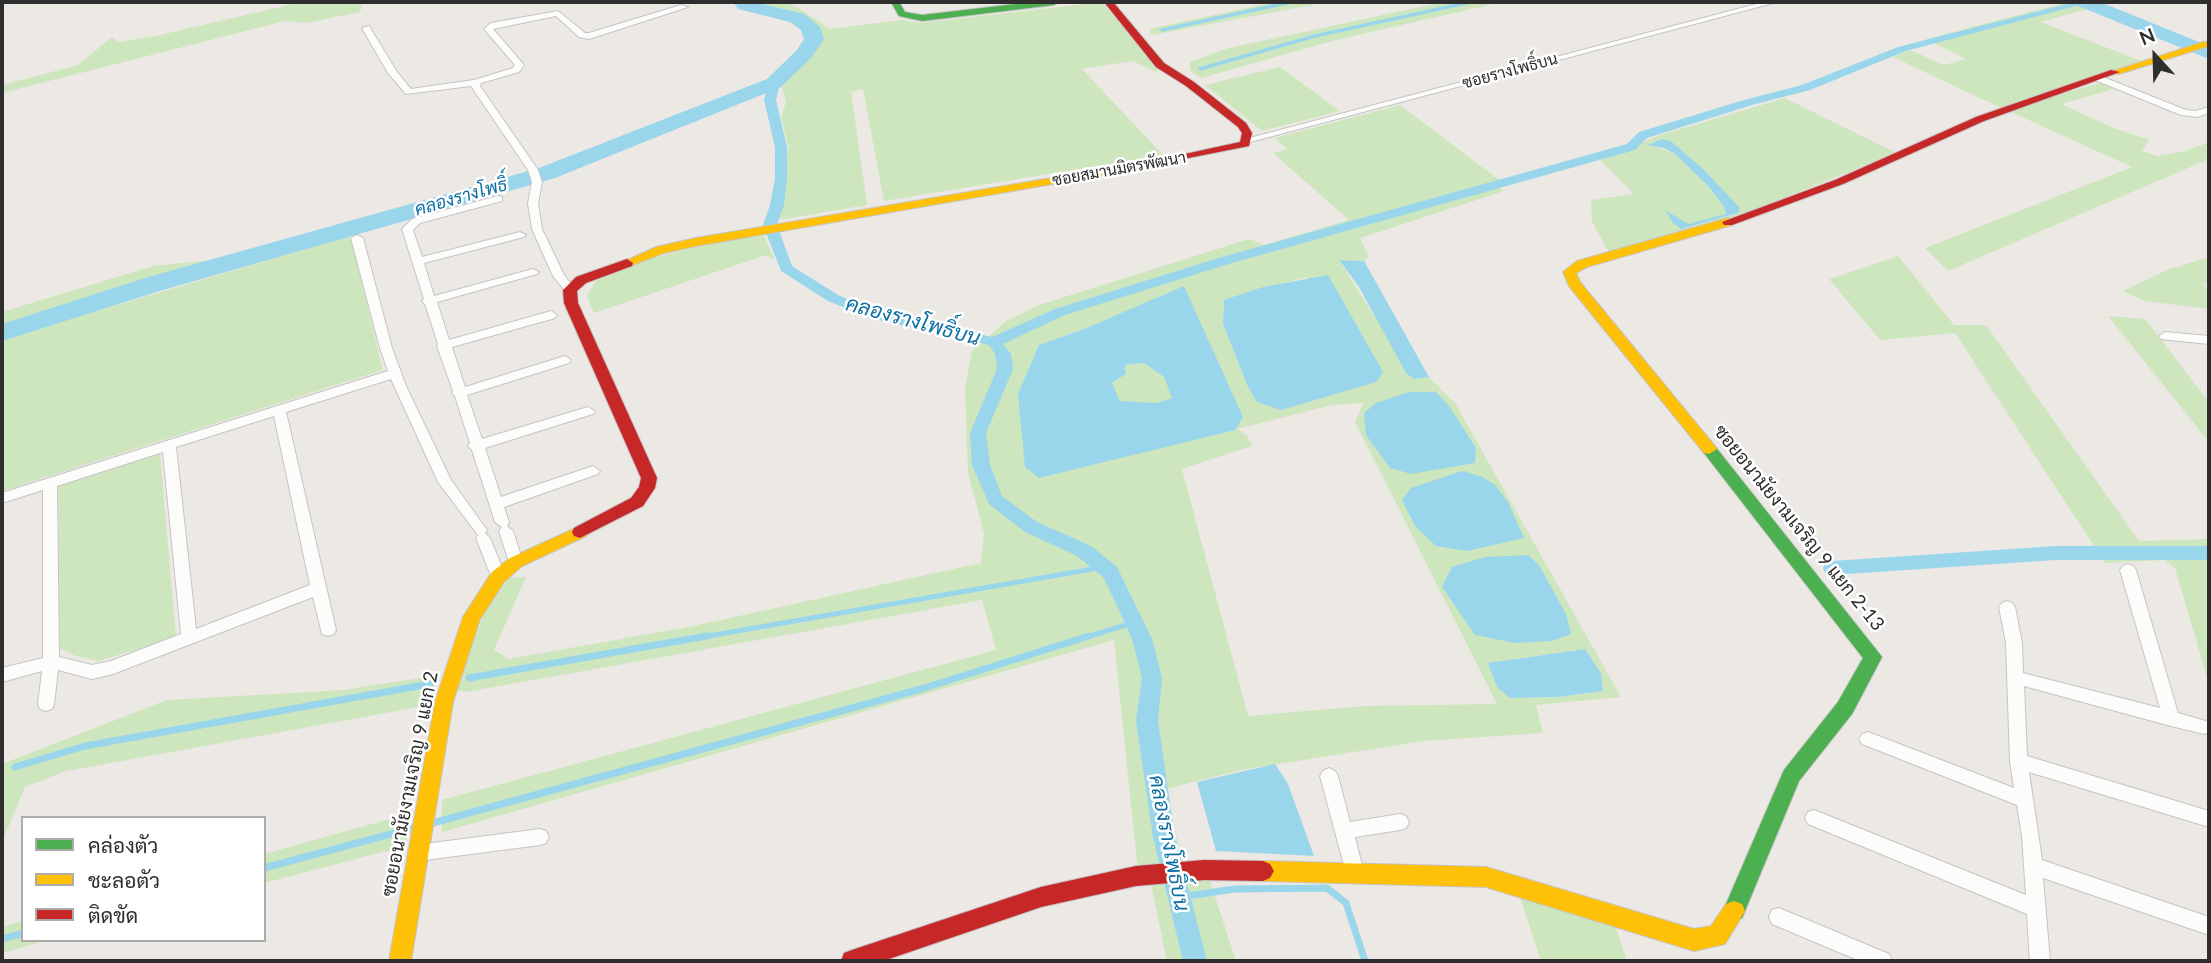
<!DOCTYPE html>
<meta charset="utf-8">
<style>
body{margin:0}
#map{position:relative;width:2211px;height:963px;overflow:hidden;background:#ece8e4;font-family:Lato,Sarabun,sans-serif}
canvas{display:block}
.frame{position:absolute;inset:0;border:4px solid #2e2e2e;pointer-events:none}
.legend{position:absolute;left:21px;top:816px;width:245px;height:126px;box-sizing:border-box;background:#fff;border:2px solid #ababab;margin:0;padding:9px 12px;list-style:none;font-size:21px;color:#2e2e2e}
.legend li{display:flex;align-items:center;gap:14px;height:35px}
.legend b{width:35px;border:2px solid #ababab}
.north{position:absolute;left:2120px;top:21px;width:70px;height:70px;-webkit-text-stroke:5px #fff;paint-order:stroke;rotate:338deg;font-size:19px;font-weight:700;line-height:28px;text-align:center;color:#2e2e2e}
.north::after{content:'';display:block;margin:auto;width:24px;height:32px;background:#2e2e2e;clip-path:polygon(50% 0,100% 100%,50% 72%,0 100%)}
</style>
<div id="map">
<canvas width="2211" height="963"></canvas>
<div class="frame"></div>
<ul class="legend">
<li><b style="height:9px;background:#4caf50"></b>คล่องตัว</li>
<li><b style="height:9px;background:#ffc107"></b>ชะลอตัว</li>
<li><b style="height:9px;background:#c62828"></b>ติดขัด</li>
</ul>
<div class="north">N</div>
</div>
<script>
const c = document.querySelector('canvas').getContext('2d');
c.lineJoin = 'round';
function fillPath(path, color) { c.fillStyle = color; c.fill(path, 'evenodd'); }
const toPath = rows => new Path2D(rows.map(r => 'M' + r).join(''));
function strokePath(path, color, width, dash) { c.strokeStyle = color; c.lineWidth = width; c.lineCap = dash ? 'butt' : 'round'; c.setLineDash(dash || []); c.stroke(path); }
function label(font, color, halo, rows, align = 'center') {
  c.font = font + ' Lato,Sarabun,sans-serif'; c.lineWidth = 5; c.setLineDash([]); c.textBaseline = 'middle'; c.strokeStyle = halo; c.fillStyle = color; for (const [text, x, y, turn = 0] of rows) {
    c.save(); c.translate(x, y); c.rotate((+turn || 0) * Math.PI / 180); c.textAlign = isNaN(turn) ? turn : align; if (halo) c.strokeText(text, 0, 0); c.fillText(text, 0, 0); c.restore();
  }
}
const green = toPath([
 [301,2,363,2,360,12,306,23,285,21,2,93,2,85,78,65,112,37,119,42,160,35],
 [752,2,789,2,830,29,901,20,920,23,1102,2,1160,69,1155,72,1133,61,1082,69,1163,155,884,201,863,89,851,92,867,205,780,220,788,146,781,117,786,102,782,87,816,46,819,36,813,25,789,11],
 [1275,2,1328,2,1152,35,1149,29],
 [1443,2,1502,2,1336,40,1201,78,1191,72,1189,62,1229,48],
 [2069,2,2078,2,2092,8,2041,22,2141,61,2001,108,1893,57,1910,50,1944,65,1966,59,1926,39],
 [1280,67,1340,111,1262,131,1205,85],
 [2104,82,2117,88,2061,104,2111,127,2149,140,2142,151,2158,156,2186,151,2209,142,2209,159,1948,271,1925,248,2132,167,2011,112,2060,94],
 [1785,98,1896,153,1728,220,1609,252,1592,222,1591,200,1634,194,1600,160,1657,136],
 [1672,142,1740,208,1738,213,1681,229,1726,215,1724,207,1709,187,1675,154,1649,144],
 [1400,105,1499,180,1493,183,1504,191,1360,238,1369,257,1364,261,1339,260,1414,379,1429,377,1455,403,1621,697,1536,705,1543,733,1423,741,1241,770,1166,789,1186,880,1209,878,1236,961,1167,961,1151,884,1137,862,1114,640,442,832,442,800,996,650,982,600,466,692,456,690,487,605,510,578,526,577,494,650,509,659,693,626,981,563,984,534,968,473,965,388,972,351,1006,321,1039,305,1249,239,1264,245,1349,220,1273,153,1287,149,1275,138],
 [1306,277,1375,382,1348,390,1257,402,1247,385,1223,324,1224,301],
 [1089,327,1243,417,1018,395,1039,345],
 [1363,403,1355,422,1497,704,1366,706,1248,716,1182,469,1252,446,1247,435,1237,429,1332,405],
 [1585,649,1601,673,1603,691,1558,697,1511,698,1488,663],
 [764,236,775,261,766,255,594,313,587,296,596,281,641,261,722,240],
 [347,237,351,238,383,370,2,491,2,339],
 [1898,256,1954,325,1986,325,2139,541,2209,539,2209,684,2175,568,2165,560,2105,563,1955,333,1880,340,1829,279],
 [2209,257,2209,282,2203,284,2209,292,2209,309,2144,301,2123,291,2167,270],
 [232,258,2,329,2,312,153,266],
 [2108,316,2145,319,2209,402,2209,442],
 [1144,363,1164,377,1173,398,1157,403,1120,402,1111,384,1126,374,1125,365],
 [160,453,176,638,99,661,73,655,60,648,58,485],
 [440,675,424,706,66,771,25,787,2,842,2,764,167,700,344,690],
 [408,814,406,846,264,883,264,854],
 [1519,894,1615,925,1627,961,1541,961],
 [23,921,23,940,49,940,2,953,2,927]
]);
const water = toPath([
 [1663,139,1672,142,1702,168,1740,208,1738,213,1681,229,1673,223,1665,210,1688,224,1726,214,1724,207,1709,187,1675,154,1664,148,1647,145],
 [1339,260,1364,261,1429,377,1414,379,1406,373,1359,287],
 [1328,275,1383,372,1376,382,1281,410,1257,402,1247,385,1223,324,1224,300,1263,287],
 [1184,286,1243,417,1235,430,1039,478,1025,467,1018,394,1039,345,1089,327],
 [1144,363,1164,377,1172,398,1157,403,1120,401,1112,383,1126,374,1125,365],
 [1409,392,1436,392,1449,406,1476,448,1475,463,1411,474,1390,468,1366,435,1364,413,1376,403],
 [1462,471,1483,477,1495,485,1508,502,1524,538,1467,551,1436,546,1415,526,1402,500,1411,488],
 [1528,555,1539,565,1566,614,1571,634,1552,641,1515,643,1475,635,1442,587,1452,567,1485,557],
 [1585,649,1601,673,1603,691,1558,697,1510,698,1497,687,1488,663],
 [1275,764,1288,784,1314,856,1216,851,1197,782]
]);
const streamFar2 = toPath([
 [1162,30,1291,2],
 [1200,69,1315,36,1471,2]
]);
const streamFar1 = toPath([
 [697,638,1104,567],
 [1084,638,1135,622]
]);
const stream = toPath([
 [469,678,707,636],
 [15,767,85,746,430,684],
 [429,824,921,689,1089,636],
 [264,868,417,827],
 [1180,897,1235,889,1327,888,1346,903,1365,961],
 [2,939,23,933]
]);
const canal = toPath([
 [2075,2,2091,2,1906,51,1810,90,1752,105,1647,138,1635,150,1232,263,1065,315,1003,344,1011,354,1013,369,986,433,990,465,1002,496,1037,522,1091,546,1117,567,1152,639,1162,678,1158,721,1175,837,1207,961,1183,961,1153,837,1136,721,1142,678,1132,639,1114,599,1103,577,1077,556,1025,532,989,504,972,465,970,433,997,369,995,354,989,345,870,318,828,301,781,271,763,225,770,205,775,178,775,147,764,100,768,83,774,80,780,83,776,100,787,147,787,178,784,205,777,225,792,266,838,295,880,312,992,337,1055,309,1222,257,1627,144,1639,132,1744,100,1802,85,1898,47,2075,2],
 [2056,546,2209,546,2209,560,2056,560,1832,575,1825,573,1823,568,1825,563,1832,561,2056,546]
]);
const river = toPath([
 [733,2,754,2,804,14,820,27,824,39,811,58,781,87,555,178,163,290,2,341,2,324,145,278,539,168,767,79,797,50,804,39,801,30,790,22,738,9,733,2],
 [2076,2,2100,2,2209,46,2209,59,2078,6,2076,2]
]);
const street = toPath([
 [1764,2,1777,2,1250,142,1242,140,1764,2],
 [681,5,688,7,589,39,579,37,556,16,493,29,524,65,519,72,481,83,480,86,538,170,542,182,538,203,542,229,564,275,576,290,570,294,566,292,553,276,532,229,528,203,532,182,528,170,471,86,406,94,388,73,362,28,369,26,397,72,411,89,474,80,513,68,515,65,484,29,491,23,558,11,585,33,589,33,681,5],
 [2098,75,2186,110,2196,111,2209,107,2209,113,2197,117,2181,115,2095,80,2093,78,2098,75],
 [498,196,502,197,502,201,420,223,413,230,422,257,520,232,526,235,524,237,424,263,434,296,533,269,539,272,537,274,437,302,449,340,551,311,557,315,555,318,452,347,465,387,565,356,571,360,569,363,467,395,482,439,588,407,595,411,593,414,485,448,501,497,593,466,600,471,598,474,504,507,509,522,507,526,513,531,523,562,521,566,516,568,511,566,509,562,499,531,502,527,495,522,472,450,468,446,470,443,455,396,452,393,453,391,437,346,438,344,425,304,422,301,424,299,402,229,412,219,498,196],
 [357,235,363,238,392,348,406,386,451,480,487,530,485,533,490,538,506,577,503,581,493,581,476,538,478,535,438,482,391,379,286,412,336,630,334,634,328,636,322,634,313,597,113,674,92,679,58,670,54,704,52,709,46,711,40,709,38,704,42,671,2,682,2,668,43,658,43,490,2,503,2,493,388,371,380,348,351,238,357,235],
 [274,416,310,585,196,629,176,447,274,416],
 [163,452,181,634,111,661,92,665,59,657,57,486,163,452],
 [2165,332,2209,336,2209,344,2161,339,2159,336,2165,332],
 [2128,564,2133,566,2136,570,2178,713,2209,722,2209,732,2204,734,2171,726,2024,686,2027,756,2209,811,2209,827,2029,772,2042,860,2209,917,2209,935,2043,878,2050,961,2030,961,2027,914,1808,824,1805,818,1808,812,1814,810,2026,895,2022,836,2017,805,1862,744,1859,739,1862,734,1868,732,2014,788,2010,761,2006,643,1999,607,2002,603,2007,601,2012,603,2015,607,2022,643,2023,673,2160,708,2120,570,2123,566,2128,564],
 [1329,768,1335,771,1338,776,1350,822,1400,814,1406,816,1409,822,1406,828,1400,830,1355,837,1364,873,1362,879,1355,882,1348,879,1346,873,1320,776,1323,771,1329,768],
 [540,829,546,831,549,837,546,843,540,845,417,861,410,859,408,853,410,847,417,845,540,829],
 [1779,908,1889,954,1892,961,1860,961,1772,924,1769,917,1772,910,1779,908]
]);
const fast = toPath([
 [891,2,899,2,905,12,922,15,1033,2,1059,2,1054,5,922,21,899,16,891,2],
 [1709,444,1714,445,1882,657,1852,714,1799,781,1742,918,1734,921,1726,918,1723,911,1784,770,1838,702,1863,658,1704,453,1701,449,1709,444]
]);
const slow = toPath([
 [2203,42,2209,42,2209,46,2119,74,2110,72,2203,42],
 [1152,161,1156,162,1156,166,696,246,664,253,627,267,621,263,656,247,696,238,1152,161],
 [1728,218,1734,222,1732,225,1587,267,1576,273,1580,282,1714,445,1717,449,1709,454,1704,453,1569,286,1563,272,1577,261,1728,218],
 [580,526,586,528,588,532,586,536,522,566,504,582,480,619,453,702,411,961,389,961,435,702,463,617,492,572,510,558,580,526],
 [1263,861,1486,867,1694,929,1711,926,1726,904,1734,901,1742,904,1745,911,1725,944,1694,951,1486,887,1263,881,1256,878,1252,871,1256,864,1263,861]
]);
const jam = toPath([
 [1104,2,1113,2,1164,63,1194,82,1246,123,1252,133,1249,146,1148,166,1148,162,1240,142,1242,133,1238,127,1186,86,1156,67,1104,2],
 [2111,70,2120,72,1984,121,1843,184,1732,225,1724,225,1722,222,1835,180,1976,117,2111,70],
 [627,259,633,263,632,266,586,283,577,291,578,303,657,478,655,488,643,506,580,538,574,536,572,532,574,528,631,498,639,487,641,478,564,303,563,290,576,277,627,259],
 [1204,860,1263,861,1270,864,1274,871,1270,878,1263,881,1204,880,1136,886,1041,907,883,961,841,961,844,953,852,950,1041,887,1136,866,1204,860]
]);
const farStreetnames = [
 ["ซอยรางโพธิ์บน",1510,71,-15],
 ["ซอยสมานมิตรพัฒนา",1119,169,-10]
];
const farWaternames = [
 ["คลองรางโพธิ์",461,197,-16]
];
const streetNames = [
 ["ซอยอนามัยงามเจริญ 9 แยก 2-13",1799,528,51],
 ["ซอยอนามัยงามเจริญ 9 แยก 2",410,784,-79]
];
const waterNames = [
 ["คลองรางโพธิ์บน",913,321,15],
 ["คลองรางโพธิ์บน",1169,843,79]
];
fillPath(green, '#cee6be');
fillPath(water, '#99d6ec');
strokePath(streamFar2, '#99d6ec', 3.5);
strokePath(streamFar1, '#99d6ec', 5);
strokePath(stream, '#99d6ec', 7);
fillPath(canal, '#99d6ec');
fillPath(river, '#99d6ec');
strokePath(street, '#c5c4c5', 2);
strokePath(fast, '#c5c4c5', 2);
strokePath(slow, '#c5c4c5', 2);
strokePath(jam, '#c5c4c5', 2);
fillPath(street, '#fcfcfb');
fillPath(fast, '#4caf50');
fillPath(slow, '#ffc107');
fillPath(jam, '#c62828');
label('16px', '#2e2e2e', '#fff', farStreetnames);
label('italic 18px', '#0d6fa3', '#fff', farWaternames);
label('19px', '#2e2e2e', '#fff', streetNames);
label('italic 21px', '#0d6fa3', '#fff', waterNames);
</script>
